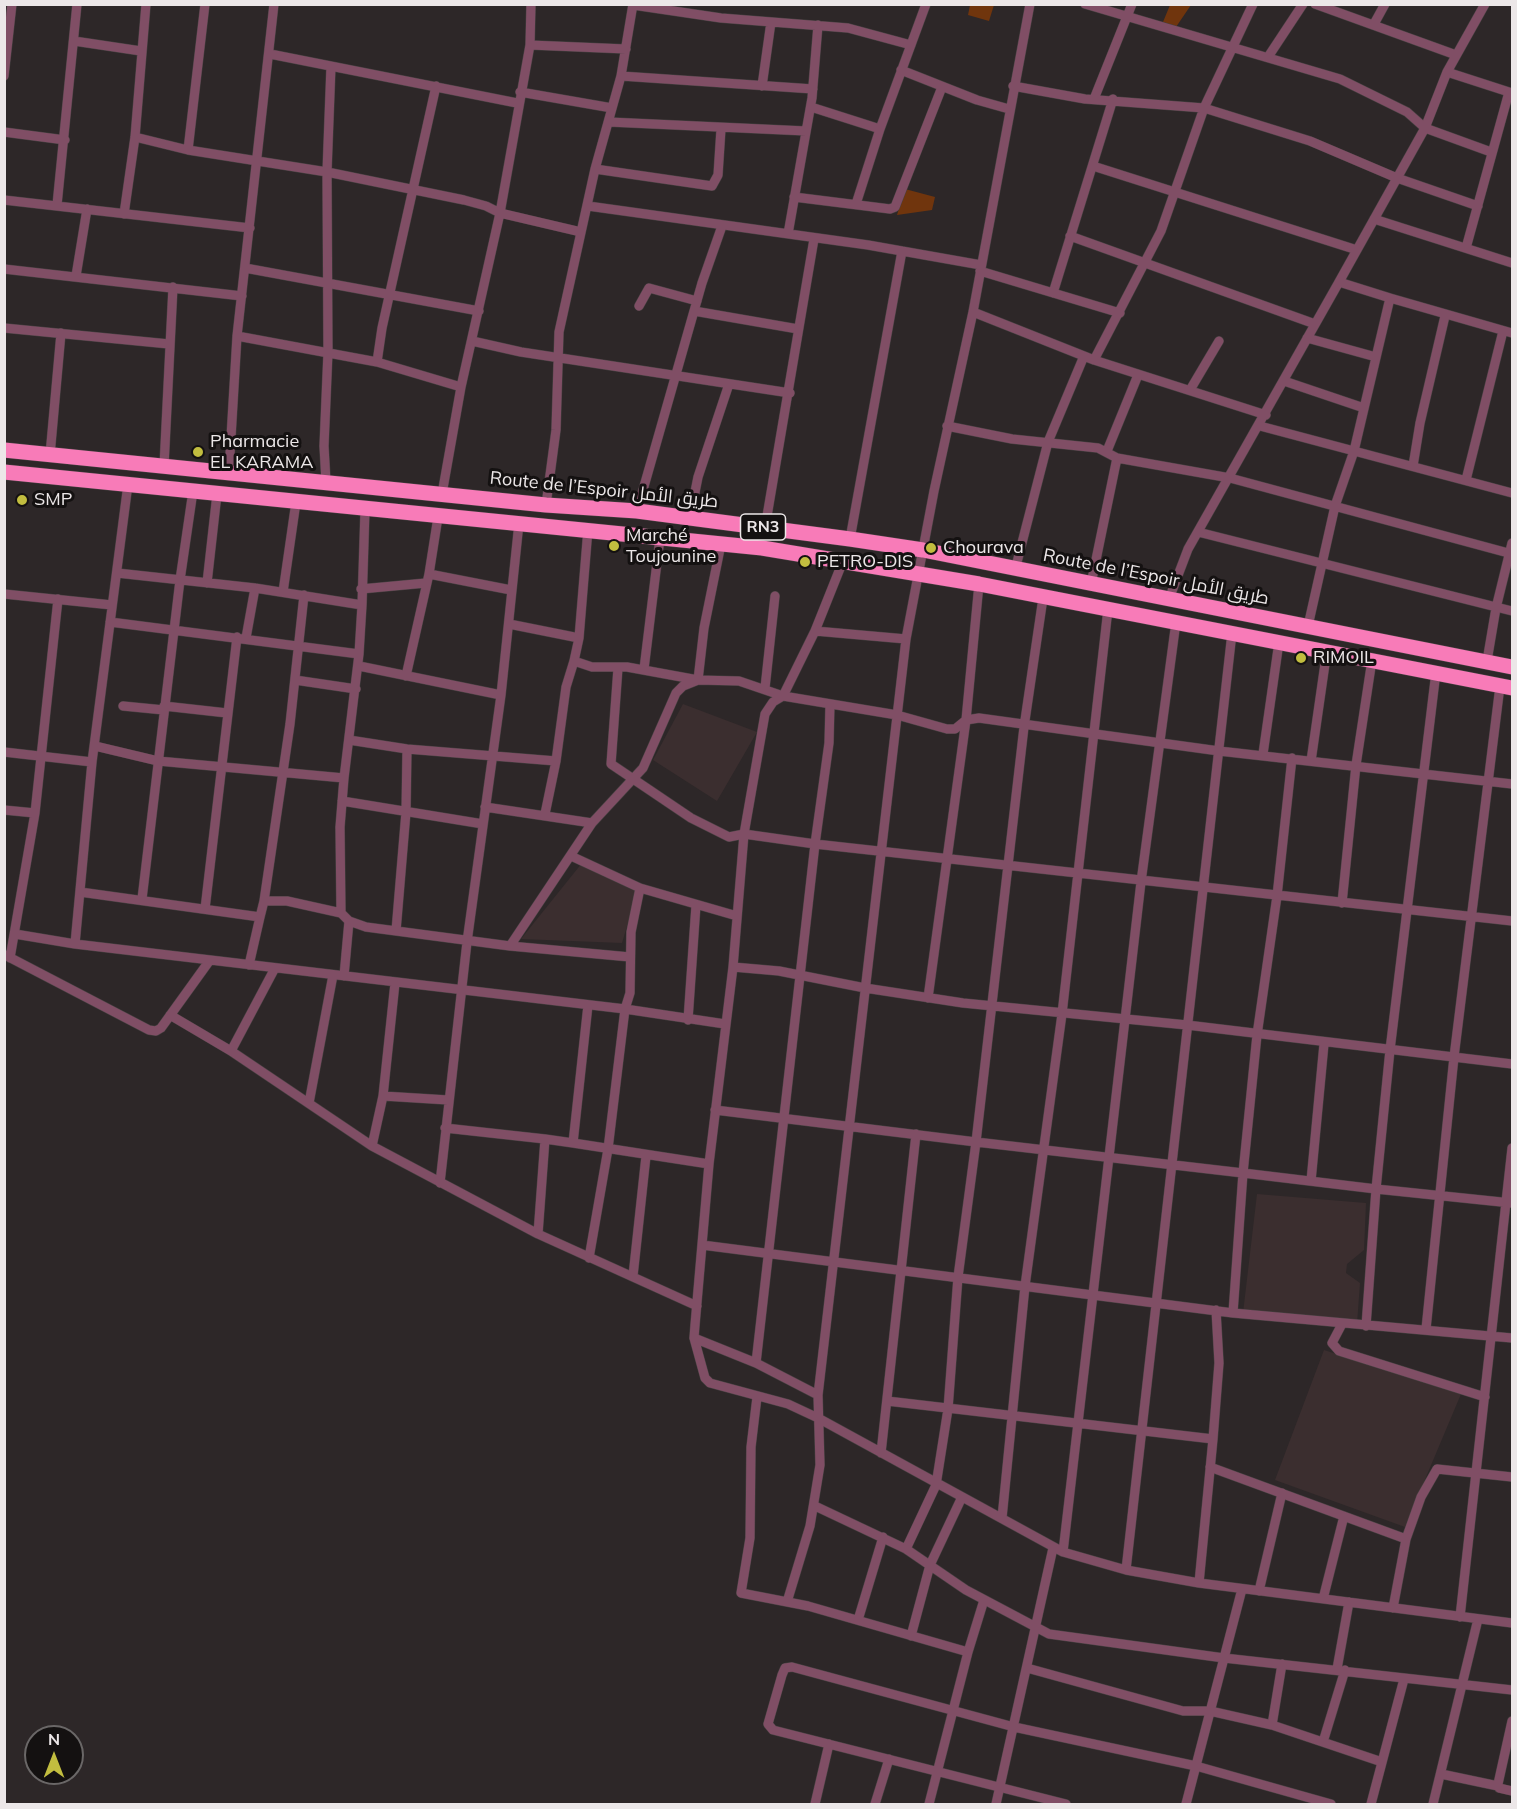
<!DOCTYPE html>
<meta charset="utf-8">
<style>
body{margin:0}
#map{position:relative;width:1517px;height:1809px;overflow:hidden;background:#2d2728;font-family:Mulish,sans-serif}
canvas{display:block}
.frame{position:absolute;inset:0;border:6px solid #ece7e8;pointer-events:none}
.north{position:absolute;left:24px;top:1725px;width:60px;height:60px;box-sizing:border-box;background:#141111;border:2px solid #6a6767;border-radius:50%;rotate:0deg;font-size:16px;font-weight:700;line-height:24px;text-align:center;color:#ece7e8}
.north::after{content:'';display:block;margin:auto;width:21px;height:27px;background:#c2bd3f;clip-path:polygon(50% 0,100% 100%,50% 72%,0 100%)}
</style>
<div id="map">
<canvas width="1517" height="1809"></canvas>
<div class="frame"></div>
<div class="north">N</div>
</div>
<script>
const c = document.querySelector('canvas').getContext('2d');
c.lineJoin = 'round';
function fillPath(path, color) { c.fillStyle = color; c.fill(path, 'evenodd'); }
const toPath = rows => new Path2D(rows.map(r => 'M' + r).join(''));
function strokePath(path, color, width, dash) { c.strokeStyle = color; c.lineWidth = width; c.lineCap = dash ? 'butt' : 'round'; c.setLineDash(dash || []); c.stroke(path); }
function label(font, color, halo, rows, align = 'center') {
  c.font = font + ' Mulish,Cairo,sans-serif'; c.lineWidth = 6; c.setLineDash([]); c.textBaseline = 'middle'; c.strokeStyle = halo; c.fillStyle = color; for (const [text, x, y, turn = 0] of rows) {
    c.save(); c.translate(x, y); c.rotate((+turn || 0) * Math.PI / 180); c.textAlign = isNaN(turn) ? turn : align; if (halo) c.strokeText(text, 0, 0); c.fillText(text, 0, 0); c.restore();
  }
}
const built = toPath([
 [683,704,757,732,717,801,653,760],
 [582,863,638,889,622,943,521,939],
 [1257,1194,1366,1203,1364,1250,1347,1264,1346,1273,1360,1283,1357,1324,1243,1313],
 [1324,1350,1461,1394,1405,1527,1275,1480]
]);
const green = toPath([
 [970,5,994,5,989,21,968,15],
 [1170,5,1191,5,1176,27,1163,22],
 [905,189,935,197,932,210,897,215]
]);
const minor = toPath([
 [205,4,188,150,327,172,464,200,486,206,500,213,581,232],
 [1085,4,1340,79,1407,112,1425,128,1491,152],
 [1315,4,1456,55],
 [633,5,721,18,848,28,911,45],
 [1374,24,1385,4],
 [74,41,141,51],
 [530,45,626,49],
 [270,54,517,103],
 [1268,57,1303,4],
 [901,70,977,100,1009,109],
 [1447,72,1512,93],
 [4,76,12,4],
 [621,76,813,89],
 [762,86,771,22],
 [1013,86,1085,99,1204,108,1310,141,1397,178,1478,206],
 [520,92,612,108],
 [1094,99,1132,4],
 [811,107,880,129],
 [609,122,806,131],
 [4,132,65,140],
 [135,137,188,150],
 [1093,166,1357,250],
 [595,169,712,186,718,175,721,129],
 [794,197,890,209,895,207,942,87],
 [4,200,250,228],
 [856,204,880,129,926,4],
 [57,205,77,4],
 [588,206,868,245,981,265],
 [124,214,135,137,146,4],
 [1374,219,1512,263],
 [788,234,812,98,818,25],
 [1070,236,1315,324],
 [1466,248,1509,92],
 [245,268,479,311],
 [4,269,242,296],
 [980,271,1120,313],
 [76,276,87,209],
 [1339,282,1425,128,1447,72,1485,4],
 [1053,293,1113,99],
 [1390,298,1512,333],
 [639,306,649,288,697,301],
 [694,311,798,329],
 [973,312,1094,360,1266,415],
 [4,328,169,344],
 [237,336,377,362,461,387],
 [1307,338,1376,357],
 [472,341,521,352,790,393],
 [1094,360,1161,231,1204,108,1253,4],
 [377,362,382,328,436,86],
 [1284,381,1364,408],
 [1190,390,1219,341],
 [947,426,1012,439,1098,448,1117,458,1230,478,1512,554],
 [1260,426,1512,493],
 [1107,451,1138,375],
 [50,455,61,333],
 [164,466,173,287],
 [1413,466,1420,423,1445,316],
 [229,471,237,336,274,4],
 [1466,480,1503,331],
 [326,482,324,446,328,352,327,172,331,66],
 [442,494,461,387,500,213,530,45,531,4],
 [546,505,556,430,559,332,595,169,621,76,633,4],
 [637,511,702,283,722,226],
 [690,517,698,477,729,384],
 [765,528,814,239],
 [588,529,579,638,574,661,592,667,627,667,698,680,739,681,783,696,897,715,947,729,955,729,966,720,979,718,1219,751,1512,784],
 [1198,532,1512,611],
 [850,539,902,251],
 [843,561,815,631,783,696,773,702,765,714,744,834,733,967,709,1164,695,1325,694,1338,705,1378,710,1383,788,1404,818,1418,1063,1552,1126,1570,1199,1583,1512,1623],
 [1015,570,1048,442,1084,356],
 [117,573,255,588,362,605,365,510],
 [429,574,511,590],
 [207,583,217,494],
 [1091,584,1117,458],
 [361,589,426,583],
 [283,592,296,502],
 [4,594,112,605],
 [1043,598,1024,727,976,1142,1243,1173,1233,1313],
 [1169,599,1188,549,1339,282,1390,298,1354,451,1335,506,1308,626],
 [110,622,359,654,362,605],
 [509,624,579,638],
 [815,631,906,639],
 [246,638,255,588],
 [1487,661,1496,608,1512,543],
 [359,666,501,695],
 [618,668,611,764,691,818,729,837,744,834,815,844,829,743,830,704],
 [644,669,660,538],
 [406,676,429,574,438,517],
 [295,680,356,689],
 [765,688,775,596],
 [123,706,164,710],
 [164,706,227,713],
 [349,740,407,749,556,761],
 [95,746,158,761,344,778,359,654],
 [4,752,92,762,128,484],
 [1263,754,1279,642],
 [1292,758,1277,896,1257,1035,1243,1173,1376,1189,1390,1050,1436,672],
 [1311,761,1327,650],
 [92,762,75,944,625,1009,630,993,631,932,640,888],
 [342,801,483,824],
 [485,807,592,823],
 [4,810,35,813],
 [545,814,556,761,566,687,574,661],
 [571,856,640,888,737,916],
 [80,892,260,917,264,901,287,901,341,913,349,921,366,927,510,946,592,823,643,768,676,693,683,686,698,680,704,628,721,544],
 [142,899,180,580,193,491],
 [264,901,290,724,304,595],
 [1342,903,1356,765,1372,660],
 [205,909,237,637],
 [341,913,340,827,344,778],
 [396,931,406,812,407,749],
 [15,934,75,944],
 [510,946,630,957],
 [5,955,149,1030,156,1031,161,1028,210,960],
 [10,958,35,813,58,599],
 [249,965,260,917],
 [733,967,779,971,865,988,963,1003,1187,1025,1512,1064],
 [344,976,349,921],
 [928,998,966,720,979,584],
 [588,1005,573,1143,709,1164],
 [170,1015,231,1051,372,1146,538,1234,697,1306],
 [688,1020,696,905],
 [231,1051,275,968],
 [383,1096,448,1100],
 [309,1103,333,975],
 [715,1110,976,1142,958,1277,948,1409,936,1485,906,1549],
 [445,1128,545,1139],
 [372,1146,383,1096,395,983],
 [1311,1181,1324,1044],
 [440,1183,467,942,501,695,519,523],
 [538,1234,545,1139,573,1143],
 [702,1245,1233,1313,1512,1338],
 [589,1258,608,1149,625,1009,725,1024],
 [633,1276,646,1156],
 [1342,1324,1332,1343,1339,1351,1485,1397],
 [1366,1326,1376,1189,1511,1203],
 [1426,1329,1454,1057,1500,686],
 [694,1338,756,1363,818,1395],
 [756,1363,815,844,1512,921],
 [757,1397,751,1447,750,1538,741,1593,808,1606,968,1652,929,1804],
 [887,1401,1213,1439,1199,1583],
 [1213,1439,1219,1363,1216,1310],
 [881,1453,916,1134],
 [1210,1467,1406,1539,1393,1608],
 [815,1506,906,1549,966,1590,1049,1634,1224,1658,1512,1690],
 [1002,1518,1025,1286,1062,1014,1108,609],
 [1406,1539,1421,1497,1437,1469,1512,1477],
 [1063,1552,1141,882,1176,622],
 [1126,1570,1232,633],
 [1259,1591,1282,1493],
 [1323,1599,1344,1516],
 [787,1602,810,1526,820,1465,818,1395,906,639,934,491,973,312,1030,4],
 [1460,1617,1512,1148],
 [858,1620,883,1537],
 [911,1636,930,1565,962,1497],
 [968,1652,984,1600],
 [1027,1668,1183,1711,1210,1711,1272,1725,1382,1762],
 [1337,1669,1349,1602],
 [1512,1721,1498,1784,1499,1788,1512,1791],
 [1272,1725,1282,1664],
 [1323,1742,1345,1670],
 [1441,1774,1498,1786],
 [815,1804,829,1744],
 [875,1804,889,1759],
 [996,1804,1053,1548],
 [1066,1804,773,1730,768,1724,782,1675,785,1668,792,1667,1014,1727,1196,1766,1331,1804],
 [1186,1804,1242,1589],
 [1371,1804,1404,1679],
 [1433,1804,1478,1619]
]);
const highway = toPath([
 [4,450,546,505,637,511,850,539,923,550,1512,667],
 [4,472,762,548,979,584,1512,688]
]);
const markers = [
 [198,452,6,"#c2bd3f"],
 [22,500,6,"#c2bd3f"],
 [614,546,6,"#c2bd3f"],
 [931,548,6,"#c2bd3f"],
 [805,562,6,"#c2bd3f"],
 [1301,658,6,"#c2bd3f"]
];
const shields = [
 [763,527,45]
];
const shieldNames = [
 ["RN3",763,527]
];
const poiNames = [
 ["Pharmacie",210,442],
 ["EL KARAMA",210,463],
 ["SMP",34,500],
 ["Marché",626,536],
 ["Toujounine",626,557],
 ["Chourava",943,548],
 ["PETRO-DIS",817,562],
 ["RIMOIL",1313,658]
];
const streetNames = [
 ["Route de l’Espoir طريق الأمل",604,490,6],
 ["Route de l’Espoir طريق الأمل",1156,577,11]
];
fillPath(built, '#3b2e2f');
fillPath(green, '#70350d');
strokePath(minor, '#484243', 10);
strokePath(highway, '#484243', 16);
strokePath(minor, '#804e65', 9);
strokePath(highway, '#f87bb8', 15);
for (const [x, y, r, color] of markers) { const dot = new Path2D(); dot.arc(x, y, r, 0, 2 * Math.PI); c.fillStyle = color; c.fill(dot); strokePath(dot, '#141111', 2); }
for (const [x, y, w] of shields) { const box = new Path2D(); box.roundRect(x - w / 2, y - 13, w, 26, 4.5); c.fillStyle = '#141111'; c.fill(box); strokePath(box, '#ece7e8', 1.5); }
label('bold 16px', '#ece7e8', null, shieldNames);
label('18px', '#ece7e8', '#141111', poiNames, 'left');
label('18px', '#ece7e8', '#141111', streetNames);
</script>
